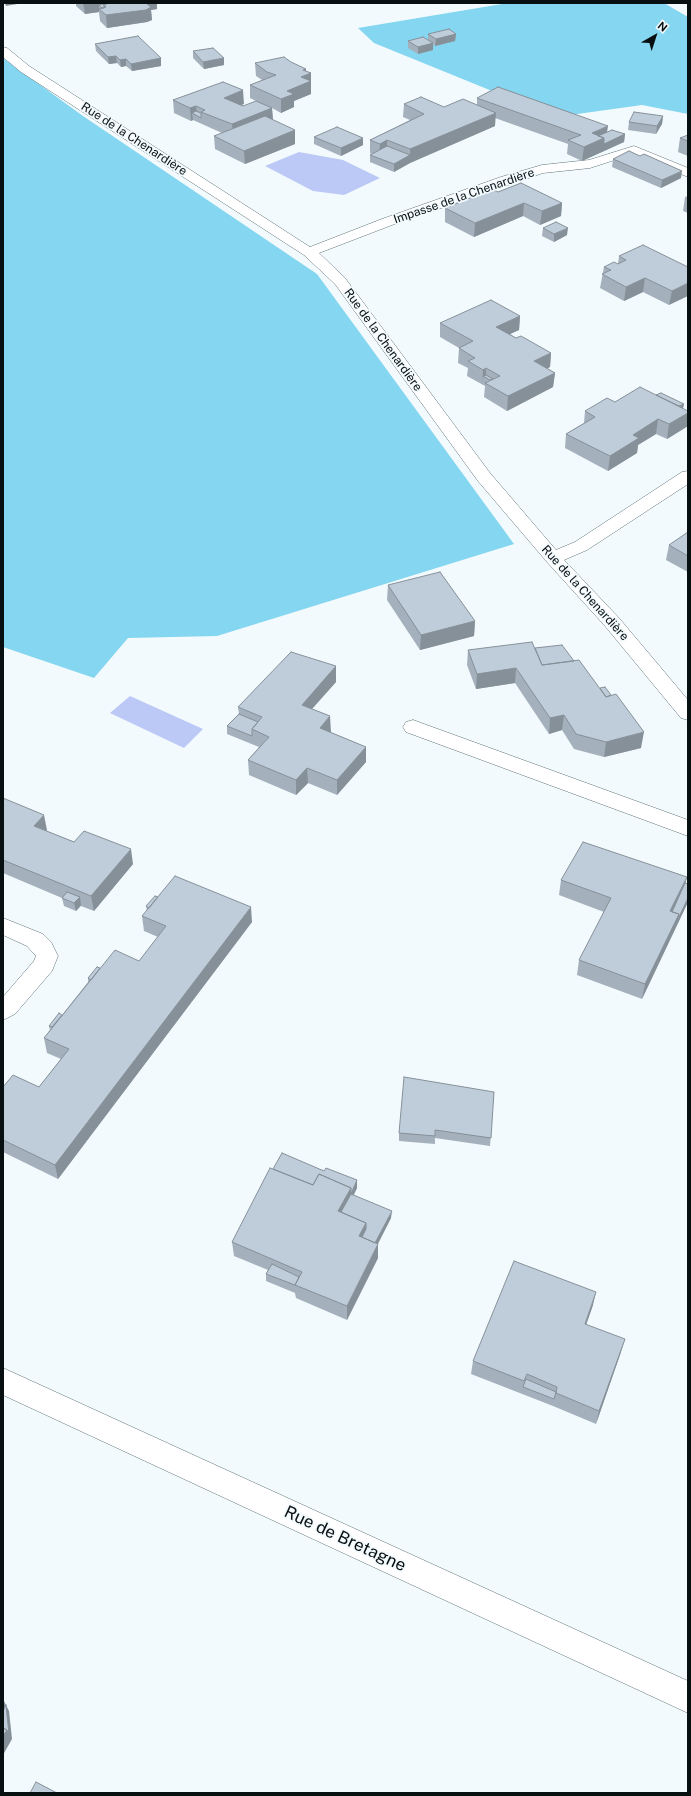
<!DOCTYPE html>
<meta charset="utf-8">
<style>
body{margin:0}
#map{position:relative;width:691px;height:1796px;overflow:hidden;background:#f2fafd;font-family:"Public Sans",sans-serif}
canvas{display:block}
.frame{position:absolute;inset:0;border:4px solid #080f11;pointer-events:none}
.north{position:absolute;left:635px;top:16px;width:40px;height:40px;-webkit-text-stroke:3px #f2fafd;paint-order:stroke;rotate:39deg;font-size:11px;font-weight:700;line-height:16px;text-align:center;color:#080f11}
.north::after{content:'';display:block;margin:auto;width:14px;height:18px;background:#080f11;clip-path:polygon(50% 0,100% 100%,50% 72%,0 100%)}
</style>
<div id="map">
<canvas width="691" height="1796"></canvas>
<div class="frame"></div>
<div class="north">N</div>
</div>
<script>
const c = document.querySelector('canvas').getContext('2d');
c.lineJoin = 'round';
function fillPath(path, color) { c.fillStyle = color; c.fill(path, 'evenodd'); }
const toPath = rows => new Path2D(rows.map(r => 'M' + r).join(''));
function strokePath(path, color, width, dash) { c.strokeStyle = color; c.lineWidth = width; c.lineCap = dash ? 'butt' : 'round'; c.setLineDash(dash || []); c.stroke(path); }
function label(font, color, halo, rows, align = 'center') {
  c.font = font + ' "Public Sans",sans-serif'; c.lineWidth = 3.5; c.setLineDash([]); c.textBaseline = 'middle'; c.strokeStyle = halo; c.fillStyle = color; for (const [text, x, y, turn = 0] of rows) {
    c.save(); c.translate(x, y); c.rotate((+turn || 0) * Math.PI / 180); c.textAlign = isNaN(turn) ? turn : align; if (halo) c.strokeText(text, 0, 0); c.fillText(text, 0, 0); c.restore();
  }
}
const green = toPath([
 [508,3,664,3,688,17,688,114,642,105,556,117,374,43,358,28],
 [3,58,83,116,317,274,514,544,217,636,128,638,94,678,3,647]
]);
const water = toPath([
 [299,152,343,160,380,178,344,195,313,191,265,166],
 [130,696,203,729,184,748,110,713]
]);
const minor = toPath([
 [3,47,7,48,29,66,310,247,382,219,501,177,542,165,589,160,634,146,688,168,688,177,633,154,590,168,543,173,392,225,319,253,345,278,490,473,556,550,575,542,682,472,688,471,688,484,587,550,564,560,619,618,688,700,688,720,681,718,605,626,547,562,478,481,335,284,304,255,21,72,3,57,3,47],
 [413,720,688,820,688,836,406,732,403,727,406,722,413,720],
 [3,918,43,934,51,942,58,956,52,971,15,1014,3,1020,3,997,34,961,36,956,27,946,3,935,3,918],
 [3,1368,688,1681,688,1713,3,1395,3,1368]
]);
const wall = toPath([
 [76,3,157,3,157,9,151,10,152,20,147,22,107,28,100,21,99,12,85,14,76,6],
 [428,34,456,34,455,41,435,46,433,44,433,50,418,54,408,48,408,41,428,40],
 [95,44,161,58,161,66,132,71,126,66,121,67,117,63,109,64,96,51],
 [193,51,224,58,224,65,204,69,193,58],
 [291,62,306,71,311,73,311,94,294,101,294,107,281,113,272,108,273,120,295,144,245,164,215,149,214,136,222,133,193,120,191,121,174,113,173,100,244,104,240,105,243,106,262,104,250,98,250,85,262,80,256,76,255,63],
 [477,98,607,132,625,134,624,142,582,161,567,154,568,144,495,118,495,126,410,163,394,172,370,162,370,155,372,154,370,153,370,140,410,120,403,117,404,104,444,107,477,105],
 [663,116,662,124,656,134,628,130,629,122],
 [688,135,688,156,678,152,680,138],
 [314,137,363,145,341,156,314,144],
 [613,159,681,178,661,188,612,167],
 [498,192,562,203,561,216,540,225,523,216,474,237,445,222,445,208],
 [688,196,688,213,683,211,685,197],
 [543,228,567,235,554,242,542,236],
 [619,256,688,267,669,305,643,292,624,301,600,288,604,267,618,264],
 [520,316,519,330,510,334,516,338,551,353,550,367,547,368,555,373,553,387,507,411,484,397,485,386,467,376,468,368,458,363,459,348,440,337,440,323],
 [656,395,684,404,683,408,688,426,667,439,656,434,638,445,637,453,608,471,565,448,566,434,584,423,585,411,615,402],
 [688,532,688,572,666,560,669,545],
 [388,585,475,621,474,636,420,650,387,600],
 [535,648,574,661,641,748,604,757,574,749,562,730,549,734,515,683,476,689,467,665,468,650],
 [336,666,336,682,312,709,330,716,330,732,366,747,366,762,337,795,308,783,296,795,249,775,248,760,259,747,227,734,227,726,239,714,238,707],
 [3,798,47,830,46,831,133,864,94,911,81,906,76,911,64,906,62,898,3,873],
 [687,877,685,883,688,884,688,902,642,999,577,975,579,960,604,912,559,895,561,880],
 [158,897,252,922,58,1179,3,1152,3,1087,39,1087,61,1059,47,1053,44,1038,50,1030,49,1026,62,1015,88,982,88,978,100,968,139,961,158,937,144,931,142,916,147,911,146,906],
 [494,1092,490,1146,435,1138,435,1144,399,1141,399,1133],
 [273,1169,324,1171,357,1180,357,1188,354,1195,391,1218,378,1244,378,1258,347,1320,296,1298,295,1293,266,1281,266,1274,268,1270,234,1256,232,1242],
 [593,1305,586,1324,621,1352,596,1424,553,1406,471,1374,473,1361]
]);
const shadedWall = toPath([
 [5,3,23,3,6,6],
 [83,3,102,3,103,9,99,5,99,12,85,14],
 [142,3,157,3,157,9,151,10,152,20,147,22,107,28,106,15],
 [456,34,455,41,435,46,436,39],
 [433,43,433,50,418,54,418,47],
 [116,56,117,63,109,64,108,57],
 [161,58,161,66,132,71,131,64],
 [224,58,224,65,204,69,203,62],
 [126,59,126,66,121,67,120,60],
 [306,69,306,75,311,73,311,94,294,101,294,107,281,113,281,99,287,91,301,77,303,70],
 [243,90,244,104,225,111,224,98],
 [196,106,197,115,192,113,193,120,191,121,190,108],
 [272,108,273,121,233,138,232,124],
 [496,113,495,126,410,163,410,149],
 [663,116,662,124,656,134,657,126],
 [608,126,606,139,625,134,624,142,582,161,584,147,592,133],
 [295,130,295,144,245,164,244,151],
 [363,138,363,145,341,156,341,148],
 [387,140,387,153,379,157,380,144],
 [410,155,410,163,394,172,394,164],
 [682,171,681,178,661,188,662,180],
 [524,203,523,216,474,237,475,223],
 [562,203,561,216,540,225,542,211],
 [568,228,567,235,554,242,554,234],
 [645,278,643,292,624,301,626,287],
 [688,283,688,296,669,305,672,291],
 [520,316,519,330,495,341,496,327],
 [551,353,550,367,533,376,534,361],
 [486,368,486,378,483,376,482,385,483,370],
 [555,373,553,387,507,411,508,396],
 [684,404,682,412,673,410],
 [688,413,688,426,667,439,669,424],
 [658,419,656,434,638,445,637,453,608,471,610,456,633,435],
 [475,621,474,636,420,650,421,635],
 [336,666,336,682,302,720,302,705],
 [516,668,515,683,476,689,477,674],
 [564,715,562,730,549,734,550,718],
 [330,716,331,732,320,743,320,728],
 [644,732,641,748,604,757,606,742],
 [366,747,366,762,337,795,337,780],
 [307,768,308,783,296,795,296,780],
 [44,815,47,830,37,842,34,826],
 [131,849,133,864,94,911,91,896],
 [687,877,683,892,671,919,670,911],
 [80,897,81,905,76,911,74,903],
 [688,898,688,902,642,999,645,984,679,914],
 [251,907,252,922,58,1179,55,1165],
 [357,1180,357,1188,341,1219,338,1211,351,1188],
 [392,1211,391,1218,372,1255,372,1247],
 [366,1223,366,1237,362,1243,359,1236],
 [378,1244,378,1258,347,1320,347,1306],
 [596,1292,593,1305,582,1337,585,1324],
 [625,1339,621,1352,596,1424,599,1411],
 [4,1701,9,1711,12,1739,3,1755,3,1702]
]);
const building = toPath([
 [107,3,146,3,151,7,146,10,106,15,99,9,106,7,104,5,107,4,107,3],
 [102,4,104,5,104,8,102,8,99,5,102,4],
 [449,29,456,34,436,39,428,34,449,29],
 [138,36,161,58,131,64,126,59,120,60,116,56,108,57,95,44,138,36],
 [423,37,433,43,418,47,408,41,423,37],
 [213,48,224,58,203,62,193,51,213,48],
 [284,57,291,62,306,69,303,70,311,73,301,77,311,81,287,91,294,94,281,99,250,85,276,75,267,72,255,63,284,57],
 [223,82,243,90,224,98,243,106,256,101,272,108,232,124,201,112,205,110,196,106,190,108,173,100,223,82],
 [498,87,608,126,592,133,604,138,584,147,568,140,581,135,477,98,498,87],
 [421,97,444,107,463,99,496,113,410,149,387,140,380,144,370,140,424,114,404,104,421,97],
 [196,111,201,113,201,118,192,113,196,111],
 [634,112,663,116,657,126,629,122,634,112],
 [265,116,295,130,244,151,214,136,265,116],
 [337,127,363,138,341,148,314,137,337,127],
 [612,130,625,134,604,144,604,138,598,136,612,130],
 [688,135,688,141,680,138,688,135],
 [387,146,410,155,394,164,370,155,387,146],
 [629,151,640,156,644,154,682,171,662,180,613,159,629,151],
 [521,183,562,203,542,211,524,203,475,223,445,208,492,189,498,192,521,183],
 [556,222,568,228,554,234,543,228,556,222],
 [643,245,688,267,688,283,672,291,645,278,626,287,602,274,611,270,604,267,614,262,618,264,626,260,619,256,643,245],
 [491,300,520,316,496,327,516,338,521,336,551,353,534,361,555,373,508,396,485,383,500,376,486,368,483,370,468,361,475,358,459,348,473,341,440,323,491,300],
 [486,375,493,379,490,380,483,376,486,375],
 [640,387,688,411,688,413,669,424,658,419,633,435,639,438,610,456,566,434,595,417,585,411,607,398,615,402,640,387],
 [661,393,684,404,679,406,656,395,661,393],
 [688,532,688,556,669,545,688,532],
 [440,572,475,621,421,635,388,585,440,572],
 [532,642,542,665,579,660,606,697,616,694,644,732,606,742,576,734,564,715,550,718,516,668,477,674,468,650,532,642],
 [562,645,574,661,542,665,535,648,562,645],
 [291,652,336,666,302,705,330,716,320,728,366,747,337,780,307,768,296,780,248,760,269,737,252,729,262,717,238,707,291,652],
 [605,687,611,695,606,697,600,688,605,687],
 [239,714,258,722,252,729,252,736,227,726,239,714],
 [3,798,44,815,34,826,74,842,84,831,131,849,91,896,3,860,3,798],
 [583,842,687,877,670,911,679,914,645,984,579,960,611,898,561,880,583,842],
 [175,876,251,907,55,1165,3,1140,3,1087,13,1075,39,1087,69,1049,44,1038,115,950,139,961,166,926,142,916,175,876],
 [685,883,688,884,688,898,677,921,679,914,672,912,685,883],
 [67,892,80,897,74,903,62,898,67,892],
 [155,896,158,897,149,908,146,906,155,896],
 [97,967,100,968,91,980,88,978,97,967],
 [59,1013,62,1015,52,1027,49,1026,59,1013],
 [404,1077,494,1092,491,1138,435,1130,435,1136,399,1133,404,1077],
 [282,1153,324,1171,326,1168,357,1180,351,1194,351,1188,319,1174,313,1185,273,1169,282,1153],
 [270,1168,313,1185,319,1174,351,1188,338,1211,366,1223,359,1236,378,1244,347,1306,295,1285,302,1272,232,1242,270,1168],
 [351,1194,392,1211,375,1243,362,1237,366,1229,366,1223,341,1212,351,1194],
 [514,1261,596,1292,585,1324,625,1339,599,1411,556,1393,557,1387,527,1374,524,1381,473,1361,514,1261],
 [272,1264,299,1277,295,1285,266,1274,272,1264],
 [526,1379,556,1392,554,1399,523,1387,526,1379],
 [6,1705,9,1734,7,1730,3,1728,3,1711,6,1705],
 [3,1728,7,1730,3,1736,3,1728],
 [36,1782,57,1793,30,1793,36,1782]
]);
const farStreetnames = [
 ["Rue de la Chenardière",134,139,33],
 ["Impasse de la Chenardière",464,196,-19],
 ["Rue de la Chenardière",383,340,54],
 ["Rue de la Chenardière",585,593,48]
];
const nearStreetnames = [
 ["Rue de Bretagne",345,1539,25]
];
fillPath(green, '#85d6f0');
fillPath(water, '#bcc9f6');
strokePath(minor, '#5f7278', 1);
fillPath(minor, '#fff');
fillPath(wall, '#a4b0bc');
fillPath(shadedWall, '#869099');
fillPath(building, '#bfcddb');
strokePath(building, '#869099', 1);
label('12px', '#080f11', '#f2fafd', farStreetnames);
label('17px', '#080f11', '#f2fafd', nearStreetnames);
</script>
